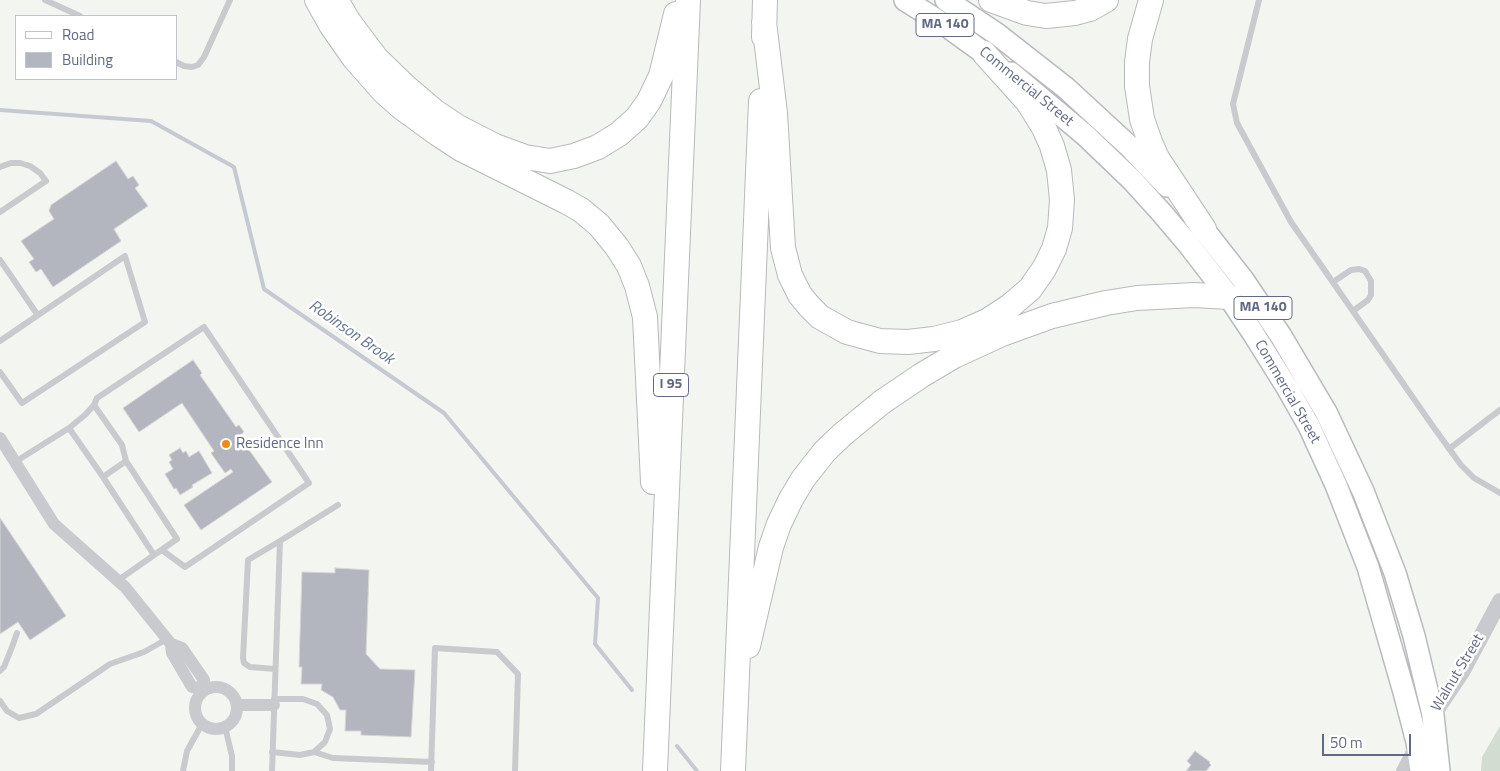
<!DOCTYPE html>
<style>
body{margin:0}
#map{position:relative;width:1500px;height:771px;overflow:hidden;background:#f3f5f0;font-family:"Titillium Web",sans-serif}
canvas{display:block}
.legend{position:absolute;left:15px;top:15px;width:162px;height:65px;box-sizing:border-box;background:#fff;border:1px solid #c0c3cd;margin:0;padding:6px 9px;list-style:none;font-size:15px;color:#616a83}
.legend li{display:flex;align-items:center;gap:10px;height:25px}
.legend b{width:25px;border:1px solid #c0c3cd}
.scale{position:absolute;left:1322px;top:734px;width:89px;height:22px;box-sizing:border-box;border:2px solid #616a83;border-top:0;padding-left:6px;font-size:15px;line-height:18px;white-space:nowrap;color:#616a83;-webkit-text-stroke:4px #fff;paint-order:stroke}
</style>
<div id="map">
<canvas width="1500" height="771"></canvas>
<ul class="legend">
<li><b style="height:6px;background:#fff"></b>Road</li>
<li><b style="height:14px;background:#b3b6be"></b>Building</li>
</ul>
<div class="scale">50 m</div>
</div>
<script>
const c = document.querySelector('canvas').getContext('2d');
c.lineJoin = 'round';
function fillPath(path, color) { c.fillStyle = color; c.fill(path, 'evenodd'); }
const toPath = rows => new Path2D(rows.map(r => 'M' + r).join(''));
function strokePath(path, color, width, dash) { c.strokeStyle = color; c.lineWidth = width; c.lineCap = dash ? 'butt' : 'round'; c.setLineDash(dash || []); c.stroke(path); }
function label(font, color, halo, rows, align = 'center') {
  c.font = font + ' "Titillium Web",sans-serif'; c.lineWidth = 5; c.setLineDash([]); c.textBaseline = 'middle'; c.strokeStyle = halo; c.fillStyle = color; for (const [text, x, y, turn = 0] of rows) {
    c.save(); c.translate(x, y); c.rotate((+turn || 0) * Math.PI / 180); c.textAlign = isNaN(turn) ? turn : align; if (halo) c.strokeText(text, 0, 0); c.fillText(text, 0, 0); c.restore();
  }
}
const green = toPath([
 [1500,726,1500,771,1481,771,1482,757]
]);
const stream = toPath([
 [0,110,151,121,234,167,264,289,444,413,598,598,595,644,632,690],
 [677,746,697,771]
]);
const building = toPath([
 [116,161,128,179,133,176,139,185,135,188,148,206,114,229,121,241,53,287,41,269,36,272,29,262,34,259,21,241,54,219,49,211,51,205,116,161],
 [193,360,202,373,200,375,236,427,239,425,244,432,239,436,272,482,201,530,184,505,233,472,231,469,225,473,211,453,214,451,182,403,139,432,123,408,193,360],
 [180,448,183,453,186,451,189,457,199,451,212,473,192,485,193,487,180,495,176,488,174,489,165,474,173,469,169,462,172,460,169,455,180,448],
 [0,518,66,616,30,640,18,622,0,634,0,518],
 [335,568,369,570,366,654,380,669,415,670,411,737,361,735,361,731,345,731,346,710,340,710,333,697,321,690,322,684,301,684,302,667,299,667,302,572,335,573,335,568],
 [1195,751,1210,762,1209,763,1211,765,1206,771,1186,771,1191,765,1187,761,1195,751]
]);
const service = toPath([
 [45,0,80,16],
 [1259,0,1233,104,1237,123,1291,222,1432,425,1461,465,1474,478,1500,493],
 [176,62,184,66,192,67,198,65,204,57,230,0],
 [0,167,11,163,20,163,30,166,40,173,46,181,0,212],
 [0,260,37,314],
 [1333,282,1351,270,1359,269,1365,271,1371,281,1371,295,1368,300,1353,311],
 [0,341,125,256,145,322,22,403,0,372],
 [94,405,122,445,126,461,177,539,117,581],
 [69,428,103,477,154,555],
 [1449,449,1500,410],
 [15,462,69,428,85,415,94,405,97,398,204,327,309,483,185,567,162,550],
 [103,477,126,461],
 [275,669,250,667,244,663,243,658,248,560,280,541],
 [0,671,4,667,12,647,17,633],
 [0,701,7,711,19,718,36,714,110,664,144,652,167,639],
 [225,727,232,756,232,771],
 [272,752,300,755,314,752,325,742,330,729,327,715,317,704,303,699,274,699],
 [314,752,333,758,432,762],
 [183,771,187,751,202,724],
 [272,771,280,541,338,505],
 [431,771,435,648,497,652,518,674,515,771]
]);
const minor = toPath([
 [0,438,54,524,125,587,171,644,182,648,204,680,201,688],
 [171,644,172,653,192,687,201,688,203,691],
 '195 708a21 21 0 1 1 42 0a21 21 0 1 1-42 0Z',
 [237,705,274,705],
 [1402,771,1416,744]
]);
const tertiary = toPath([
 [1429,721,1462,672,1500,601]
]);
const primary = toPath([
 [946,0,997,34,1066,88,1130,147,1167,186],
 [1011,73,1085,135,1132,180,1161,212,1189,245,1229,297,1253,333,1288,389,1309,426,1336,485,1368,567,1404,692,1417,742,1421,771],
 [1194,217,1244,281,1281,336,1326,412,1363,491,1395,573,1414,636,1433,715,1439,771]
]);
const trunk = toPath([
 [905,0,948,27,984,53]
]);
const motorway = toPath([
 [317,0,331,25,354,58,384,92,401,107,438,134,461,149,567,202,581,210,599,225,617,247,629,266,637,286,645,317,653,482],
 [336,0,349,22,376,58,407,88,434,111,458,127,495,146,525,157,550,161,574,156,598,147,619,134,637,118,649,101,661,76,676,14],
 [991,0,1027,13,1046,16,1075,13,1090,9,1106,0],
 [1151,0,1140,39,1137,62,1137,86,1142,119,1150,142,1157,158,1204,229],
 [764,22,775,113,783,248,790,275,800,295,809,306,820,317,847,332,880,341,908,342,934,339,962,332,987,321,1010,306,1030,289,1044,269,1054,249,1060,228,1062,200,1059,170,1052,146,1044,128,1028,102,984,53],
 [764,37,765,0],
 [748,646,771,547,779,524,791,499,803,479,825,451,843,434,882,402,922,375,954,356,1002,334,1052,316,1106,303,1137,298,1194,295,1229,297],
 [655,771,688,0],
 [733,771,761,101]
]);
const markers = [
 [226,444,5,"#ed8a17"]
];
const shields = [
 [945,25,58],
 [1263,308,58],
 [671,385,35]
];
const shieldNames = [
 ["MA 140",945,25],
 ["MA 140",1263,308],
 ["I 95",671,385]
];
const streetNames = [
 ["Commercial Street",1026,87,39],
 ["Commercial Street",1287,392,60],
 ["Walnut Street",1458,673,-59]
];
const poiNames = [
 ["Residence Inn",236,444]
];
const waterNames = [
 ["Robinson Brook",351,333,35]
];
fillPath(green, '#d2dcd1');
strokePath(stream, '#c5cad2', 4);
fillPath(building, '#b3b6be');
strokePath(building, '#d5d5d3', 1);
strokePath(primary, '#b8babf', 24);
strokePath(trunk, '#b8b9bd', 24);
strokePath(motorway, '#b8b9bd', 26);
strokePath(service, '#c8cace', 6);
strokePath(minor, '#c8cace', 12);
strokePath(tertiary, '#c8cace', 16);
strokePath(primary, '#fff', 21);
strokePath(trunk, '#fff', 21);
strokePath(motorway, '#fff', 24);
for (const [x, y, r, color] of markers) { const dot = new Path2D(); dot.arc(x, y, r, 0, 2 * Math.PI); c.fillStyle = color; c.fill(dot); strokePath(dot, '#fff', 2); }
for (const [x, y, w] of shields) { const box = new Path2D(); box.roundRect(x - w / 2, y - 11.5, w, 23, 4); c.fillStyle = '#fff'; c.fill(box); strokePath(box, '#616a83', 1); }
label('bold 14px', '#616a83', null, shieldNames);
label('15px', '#616a83', '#fff', streetNames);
label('15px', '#616a83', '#fff', poiNames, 'left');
label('italic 16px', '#66788f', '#fff', waterNames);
</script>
